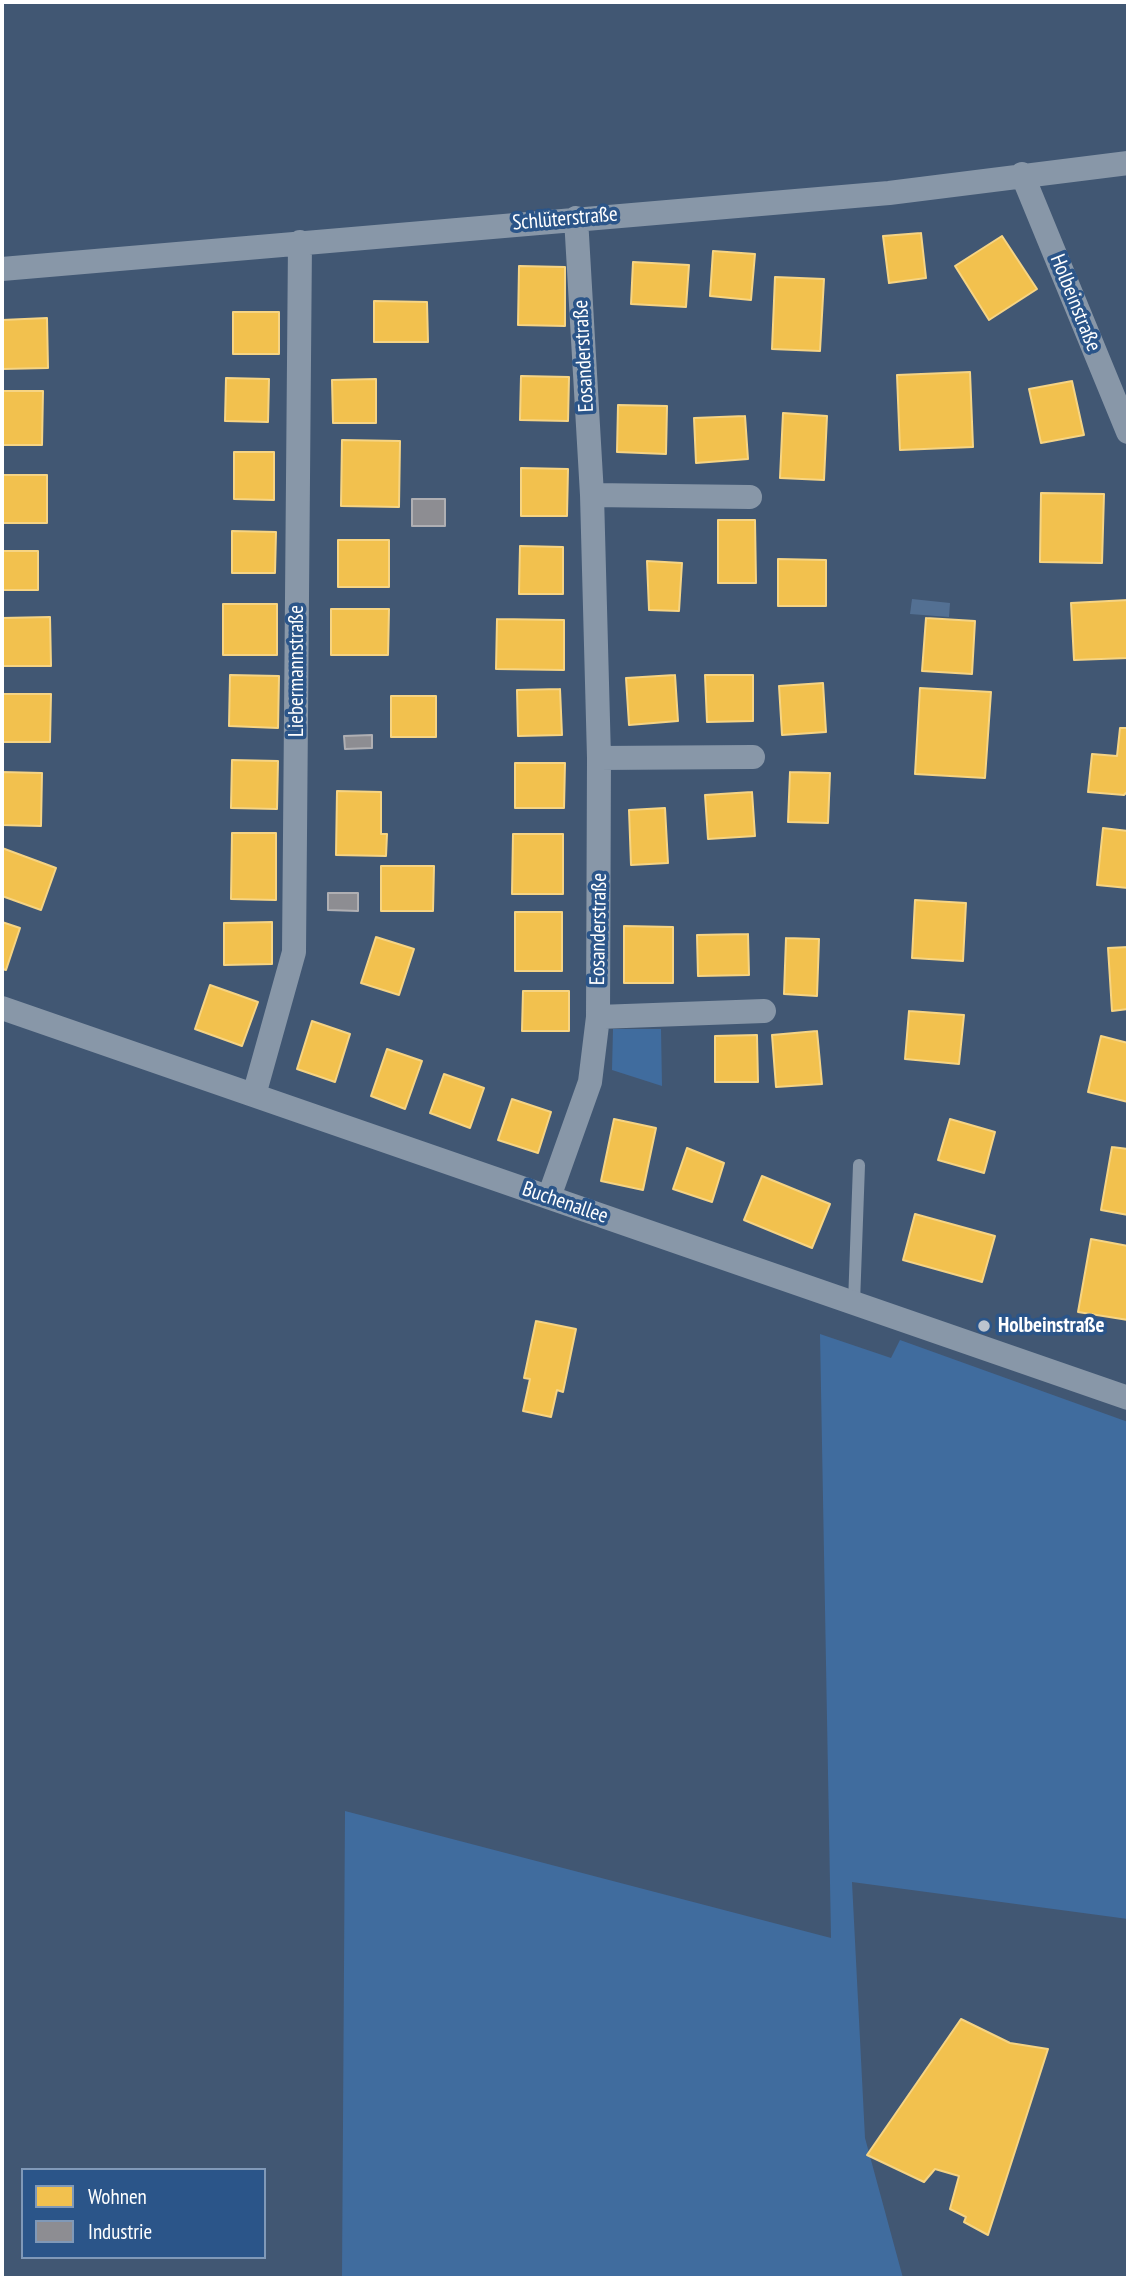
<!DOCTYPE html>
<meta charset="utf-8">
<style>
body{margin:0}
#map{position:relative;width:1130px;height:2280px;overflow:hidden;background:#415773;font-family:"PT Sans Narrow",sans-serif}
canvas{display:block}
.frame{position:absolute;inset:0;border:4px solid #fff;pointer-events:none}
.legend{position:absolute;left:21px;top:2168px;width:245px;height:91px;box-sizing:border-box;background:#2b5589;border:2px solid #8099b8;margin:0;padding:9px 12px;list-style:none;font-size:21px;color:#fff}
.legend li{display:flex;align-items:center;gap:14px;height:35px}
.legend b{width:35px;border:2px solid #8099b8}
</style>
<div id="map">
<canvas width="1130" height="2280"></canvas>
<div class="frame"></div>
<ul class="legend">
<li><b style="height:19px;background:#f2c14e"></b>Wohnen</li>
<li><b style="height:19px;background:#8d8d92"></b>Industrie</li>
</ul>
</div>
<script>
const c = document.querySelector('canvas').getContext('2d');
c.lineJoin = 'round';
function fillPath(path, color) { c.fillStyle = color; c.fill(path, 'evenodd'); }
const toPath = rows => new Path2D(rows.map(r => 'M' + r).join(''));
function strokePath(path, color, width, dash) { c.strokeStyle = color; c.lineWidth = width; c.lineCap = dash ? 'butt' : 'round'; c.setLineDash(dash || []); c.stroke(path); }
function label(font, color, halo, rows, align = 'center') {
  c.font = font + ' "PT Sans Narrow",sans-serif'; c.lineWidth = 7; c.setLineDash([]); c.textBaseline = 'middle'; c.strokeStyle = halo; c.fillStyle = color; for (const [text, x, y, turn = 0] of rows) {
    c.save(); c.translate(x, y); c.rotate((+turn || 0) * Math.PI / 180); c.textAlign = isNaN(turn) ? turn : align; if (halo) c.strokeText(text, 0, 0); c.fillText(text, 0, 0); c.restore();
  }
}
const green = toPath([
 [613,1029,661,1029,662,1086,612,1070],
 [820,1334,891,1358,900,1340,1128,1422,1128,1919,852,1882,865,2138,903,2278,342,2278,345,1811,831,1938]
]);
const water = toPath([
 [912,599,950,603,949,617,910,614]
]);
const homes = toPath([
 [921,233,926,278,889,283,883,236,921,233],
 [1002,236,1037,289,989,320,955,266,1002,236],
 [713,251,755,254,751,300,710,296,713,251],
 [633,262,689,265,686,307,631,304,633,262],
 [519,266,565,267,565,326,518,325,519,266],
 [775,277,824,279,820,351,772,349,775,277],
 [374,301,427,302,428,342,374,342,374,301],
 [233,312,279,312,279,354,233,354,233,312],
 [47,318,48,368,2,369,2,320,47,318],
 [970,372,973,447,900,450,897,375,970,372],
 [521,376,569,377,568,421,520,420,521,376],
 [226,378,269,379,268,422,225,421,226,378],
 [376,379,376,423,333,423,332,380,376,379],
 [1072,381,1084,435,1041,443,1029,389,1072,381],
 [2,391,43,391,42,445,2,445,2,391],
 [618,405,667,406,666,454,617,452,618,405],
 [783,413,827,416,824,480,780,478,783,413],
 [745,416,748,459,696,463,694,418,745,416],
 [342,440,400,441,399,507,341,506,342,440],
 [234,452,274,452,274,500,234,499,234,452],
 [521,468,568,469,567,516,521,516,521,468],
 [2,475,47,475,47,523,2,523,2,475],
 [1041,493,1104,494,1102,563,1040,562,1041,493],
 [718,520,755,520,756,583,718,583,718,520],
 [232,531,276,532,275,573,232,573,232,531],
 [338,540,389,540,389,587,338,587,338,540],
 [520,546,563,547,563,594,519,594,520,546],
 [2,551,38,551,38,590,2,590,2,551],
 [778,559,826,560,826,606,778,606,778,559],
 [647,561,682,563,679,611,649,610,647,561],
 [1128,600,1128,658,1074,660,1071,603,1128,600],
 [223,604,277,604,277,655,223,655,223,604],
 [331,609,389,609,388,655,331,655,331,609],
 [50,617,51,666,2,666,2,618,50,617],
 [926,618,975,621,972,674,922,671,926,618],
 [497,619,564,620,564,670,496,669,497,619],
 [230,675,279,676,278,728,229,726,230,675],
 [675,675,678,721,629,725,626,678,675,675],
 [705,675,753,675,753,721,707,722,705,675],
 [823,683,826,732,782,735,779,686,823,683],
 [920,688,991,692,985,778,915,774,920,688],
 [560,689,562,735,518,736,517,690,560,689],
 [2,694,51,694,50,742,2,742,2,694],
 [391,696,436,696,436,737,391,737,391,696],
 [1120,728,1128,728,1128,791,1124,795,1088,792,1092,754,1117,756,1120,728],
 [232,760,278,761,277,809,231,808,232,760],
 [515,763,565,763,564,808,515,808,515,763],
 [2,772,42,773,41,826,2,825,2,772],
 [790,772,830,773,828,823,788,822,790,772],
 [337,791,381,792,381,834,387,834,386,856,336,855,337,791],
 [752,792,755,836,708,839,705,795,752,792],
 [665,808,668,863,631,865,629,810,665,808],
 [1103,828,1128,831,1128,888,1097,885,1103,828],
 [232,833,276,833,276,900,231,899,232,833],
 [513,834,563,834,563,894,512,894,513,834],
 [2,848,56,868,41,910,2,896,2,848],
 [381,866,434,866,433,911,381,911,381,866],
 [915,900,966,903,963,961,912,958,915,900],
 [515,912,562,912,562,971,515,971,515,912],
 [2,922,20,928,6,970,2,969,2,922],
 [272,922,272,964,224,965,224,923,272,922],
 [624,926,673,927,673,983,624,983,624,926],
 [748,934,749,975,698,976,697,935,748,934],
 [376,937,414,949,399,995,361,983,376,937],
 [786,938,819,939,817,996,784,994,786,938],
 [1128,947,1128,1009,1112,1011,1108,948,1128,947],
 [210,985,258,1002,242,1046,195,1029,210,985],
 [523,991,569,991,569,1031,522,1031,523,991],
 [909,1011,964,1015,959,1064,905,1059,909,1011],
 [312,1021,350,1034,335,1082,297,1069,312,1021],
 [817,1031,822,1084,776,1087,772,1035,817,1031],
 [757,1035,758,1082,715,1082,715,1036,757,1035],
 [1101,1036,1128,1043,1128,1102,1088,1092,1101,1036],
 [387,1049,422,1061,405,1109,371,1096,387,1049],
 [444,1074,484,1088,470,1128,430,1113,444,1074],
 [512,1099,551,1112,538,1153,498,1140,512,1099],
 [614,1119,656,1128,643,1190,601,1181,614,1119],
 [950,1119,995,1132,984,1173,938,1160,950,1119],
 [1112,1147,1128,1149,1128,1215,1101,1210,1112,1147],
 [687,1148,724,1163,712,1202,673,1189,687,1148],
 [762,1176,830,1204,812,1248,744,1220,762,1176],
 [915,1214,995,1236,982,1282,903,1260,915,1214],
 [1091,1239,1128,1246,1128,1320,1078,1312,1091,1239],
 [536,1321,576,1329,563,1392,557,1390,551,1417,523,1411,530,1379,524,1378,536,1321],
 [961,2019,1010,2043,1048,2049,988,2235,964,2222,966,2217,950,2209,959,2176,935,2169,924,2182,867,2155,961,2019]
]);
const industry = toPath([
 [412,499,445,499,445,526,412,526,412,499],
 [372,735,372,748,345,749,344,736,372,735],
 [328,893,358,893,358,911,328,910,328,893]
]);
const lane = toPath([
 [854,1303,859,1165]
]);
const street = toPath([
 [1022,174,1128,432],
 [2,269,889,193,1128,163],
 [592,495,750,497],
 [599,758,753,757],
 [2,1008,1128,1398],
 [598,1017,764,1011],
 [254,1095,294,952,300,242],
 [549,1197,590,1082,598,1017,599,758,592,495,576,218]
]);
const markers = [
 [984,1326,7,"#bcc4ce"]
];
const streetNames = [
 ["Schlüterstraße",565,219,-5],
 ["Holbeinstraße",1075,303,68],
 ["Eosanderstraße",584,356,-93],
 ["Liebermannstraße",297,671,-90],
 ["Eosanderstraße",599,929,-89],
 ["Buchenallee",565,1203,19]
];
const poiNames = [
 ["Holbeinstraße",998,1326]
];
fillPath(green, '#406c9e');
fillPath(water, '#537093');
fillPath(homes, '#f2c14e');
strokePath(homes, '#f6d483', 2);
fillPath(industry, '#8d8d92');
strokePath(industry, '#afafb3', 2);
strokePath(lane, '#8897a8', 12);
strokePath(street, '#8897a8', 24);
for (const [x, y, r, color] of markers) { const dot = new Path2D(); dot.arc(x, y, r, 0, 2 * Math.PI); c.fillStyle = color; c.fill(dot); strokePath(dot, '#2b5589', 2.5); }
label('21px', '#fff', '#2b5589', streetNames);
label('bold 21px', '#fff', '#2b5589', poiNames, 'left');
</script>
